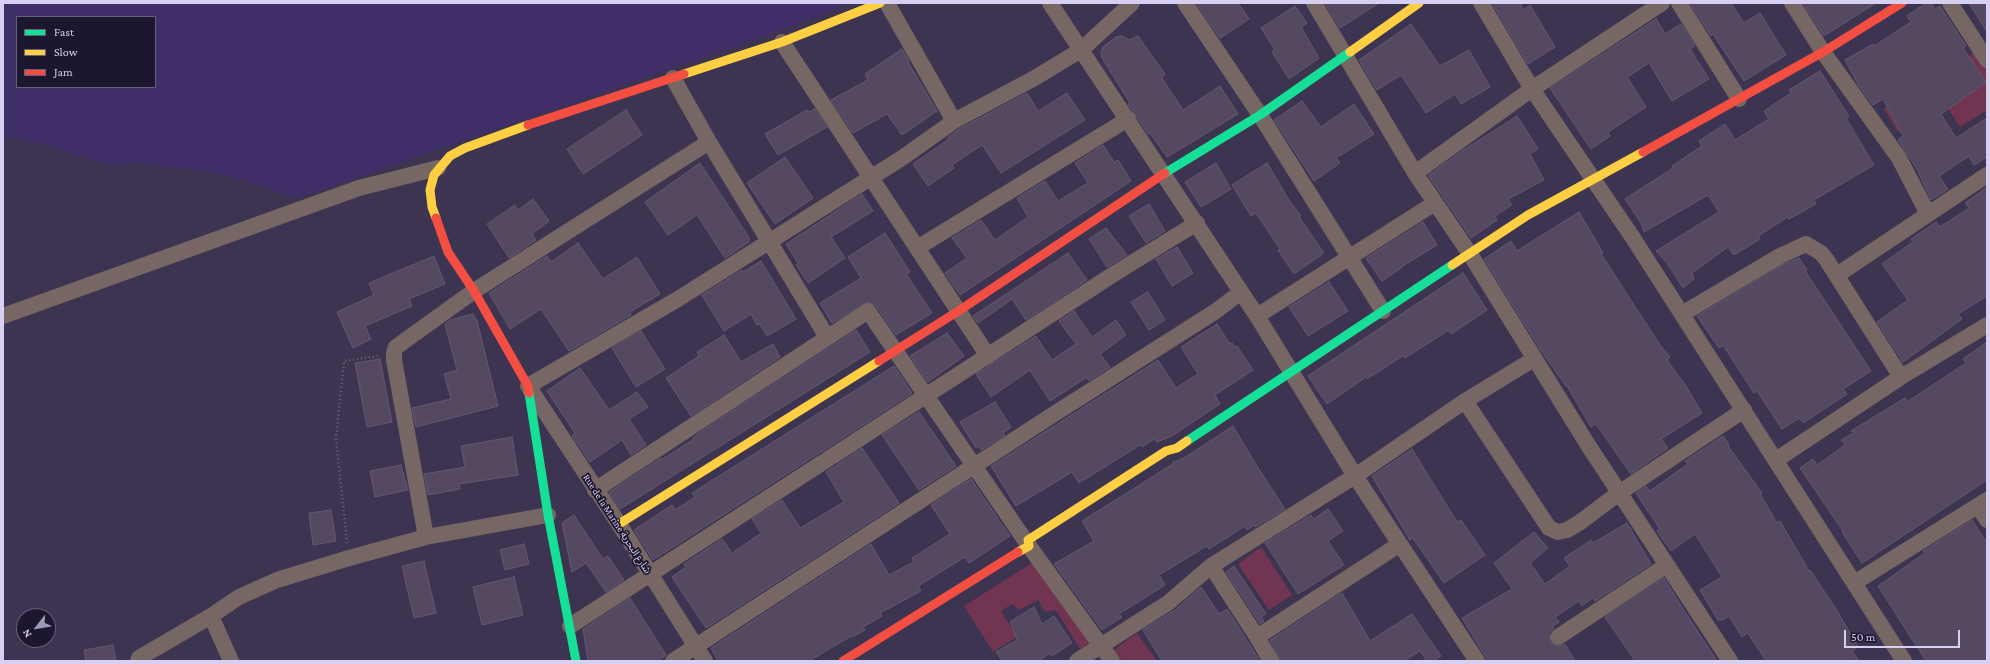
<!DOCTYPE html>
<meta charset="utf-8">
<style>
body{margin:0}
#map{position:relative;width:1990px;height:664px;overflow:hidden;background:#3d3451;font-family:"Crimson Pro",serif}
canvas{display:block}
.frame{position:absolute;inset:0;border:4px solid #d7d0f2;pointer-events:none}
.legend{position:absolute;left:16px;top:16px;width:140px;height:72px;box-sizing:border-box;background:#1d162f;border:1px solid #67607d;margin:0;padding:5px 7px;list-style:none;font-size:12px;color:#d7d0f2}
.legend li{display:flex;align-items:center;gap:8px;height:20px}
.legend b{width:20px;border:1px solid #67607d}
.north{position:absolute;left:16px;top:608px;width:40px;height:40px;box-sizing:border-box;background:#1d162f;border:1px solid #67607d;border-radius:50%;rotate:239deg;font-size:11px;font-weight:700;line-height:16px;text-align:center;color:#d7d0f2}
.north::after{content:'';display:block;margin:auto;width:14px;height:18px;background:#a199ba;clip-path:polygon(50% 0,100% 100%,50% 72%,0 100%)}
.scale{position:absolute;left:1844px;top:630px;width:116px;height:18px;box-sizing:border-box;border:2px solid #d7d0f2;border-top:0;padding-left:5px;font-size:12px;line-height:14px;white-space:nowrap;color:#d7d0f2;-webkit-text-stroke:3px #1d162f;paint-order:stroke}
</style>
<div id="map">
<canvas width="1990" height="664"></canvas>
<div class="frame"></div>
<ul class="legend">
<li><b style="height:5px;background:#16e098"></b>Fast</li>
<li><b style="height:5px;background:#ffcf43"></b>Slow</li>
<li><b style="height:5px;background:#f24e42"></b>Jam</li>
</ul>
<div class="north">N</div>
<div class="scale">50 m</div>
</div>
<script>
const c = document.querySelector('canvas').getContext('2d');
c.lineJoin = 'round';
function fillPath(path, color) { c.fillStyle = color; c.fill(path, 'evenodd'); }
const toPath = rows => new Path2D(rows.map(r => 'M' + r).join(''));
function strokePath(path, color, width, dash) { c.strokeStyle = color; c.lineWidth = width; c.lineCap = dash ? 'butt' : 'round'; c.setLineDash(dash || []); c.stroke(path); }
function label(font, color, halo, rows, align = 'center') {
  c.font = font + ' "Crimson Pro","Noto Sans Arabic",serif'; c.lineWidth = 3.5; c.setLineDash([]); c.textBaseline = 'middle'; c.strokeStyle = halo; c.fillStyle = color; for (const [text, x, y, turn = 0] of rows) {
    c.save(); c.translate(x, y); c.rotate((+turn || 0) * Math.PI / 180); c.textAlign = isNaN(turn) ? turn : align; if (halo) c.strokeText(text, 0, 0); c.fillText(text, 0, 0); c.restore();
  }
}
const built = toPath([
 [3,3,851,3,771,34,298,198,217,173,141,163,109,165,38,143,3,137],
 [17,17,155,17,155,87,17,87]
]);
const green = toPath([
 [1975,52,1987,70,1987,110,1960,127,1945,103,1898,132,1884,109],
 [1261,547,1292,595,1269,610,1238,564],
 [1038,559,1091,642,1080,649,1056,610,1045,612,1038,600,1019,610,1012,604,1001,611,1017,637,993,652,964,606],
 [1137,633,1157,661,1122,661,1114,650]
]);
const building = toPath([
 [1196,3,1238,3,1249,19,1220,38,1196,3],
 [1325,3,1379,3,1340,28,1325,3],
 [1492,3,1520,3,1523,10,1530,5,1555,47,1528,64,1492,3],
 [1690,3,1731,3,1744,23,1760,13,1786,55,1744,81,1713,34,1711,36,1690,3],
 [1803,3,1876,3,1824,36,1803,3],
 [1926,3,1931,3,1935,9,1940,6,1966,46,1963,48,1986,82,1941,114,1956,138,1987,118,1987,157,1974,165,1969,156,1939,176,1948,189,1931,200,1917,169,1898,140,1903,136,1883,99,1873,105,1859,86,1845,60,1873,44,1874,46,1911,22,1907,16,1926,3],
 [1969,3,1987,3,1987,32,1969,3],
 [1295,6,1307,23,1301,27,1319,58,1289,79,1272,52,1275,50,1261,28,1295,6],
 [1656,19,1665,34,1681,24,1695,46,1690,49,1709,79,1672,101,1649,63,1627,77,1646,107,1608,132,1610,136,1591,149,1550,88,1656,19],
 [1411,24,1440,66,1469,50,1490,87,1461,104,1455,94,1426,113,1401,75,1377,90,1359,60,1411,24],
 [1122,36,1129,40,1138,36,1165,74,1162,78,1183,110,1220,86,1238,114,1167,157,1150,133,1148,134,1128,104,1130,103,1102,58,1101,52,1103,47,1116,37,1122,36],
 [902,49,909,61,908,62,937,111,902,135,887,114,853,133,831,100,868,80,865,74,902,49],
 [1820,71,1849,116,1846,118,1874,165,1814,200,1816,204,1789,219,1788,217,1758,236,1760,239,1734,255,1728,247,1692,273,1694,279,1683,288,1667,263,1656,251,1719,212,1708,195,1644,232,1641,223,1625,199,1673,168,1672,166,1702,146,1699,141,1725,124,1735,140,1769,119,1764,111,1791,93,1789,90,1820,71],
 [1027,93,1038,111,1067,93,1085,120,1001,173,982,145,952,165,954,168,928,186,913,164,949,139,948,137,959,129,1027,93],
 [1302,101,1321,127,1354,104,1374,134,1336,158,1340,163,1314,181,1274,120,1302,101],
 [815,109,827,127,778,155,765,134,807,110,809,112,815,109],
 [626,110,642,135,583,174,567,149,626,110],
 [1517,116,1538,149,1530,154,1544,180,1508,199,1512,205,1495,216,1497,220,1471,238,1428,175,1465,149,1517,116],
 [1103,145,1114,162,1118,160,1131,181,960,295,945,273,967,258,952,238,981,220,995,240,1028,217,1017,198,1045,181,1058,201,1088,183,1075,163,1103,145],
 [785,157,813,198,775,224,747,183,785,157],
 [700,163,750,239,748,240,749,242,725,258,697,215,668,235,645,202,700,163],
 [1216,163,1231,189,1201,207,1185,182,1216,163],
 [1267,163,1289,200,1301,216,1299,217,1324,253,1294,274,1278,250,1280,249,1256,213,1251,216,1232,185,1267,163],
 [1987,187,1987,296,1958,314,1962,319,1903,362,1877,322,1908,300,1882,264,1913,242,1911,239,1936,222,1940,227,1969,208,1965,203,1987,187],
 [862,194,873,211,831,237,845,258,808,283,796,265,798,263,786,244,862,194],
 [533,199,549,221,532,234,536,240,509,258,487,224,515,205,518,210,533,199],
 [1149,204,1165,231,1146,243,1129,216,1149,204],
 [1579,212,1603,253,1601,254,1660,345,1670,357,1667,360,1686,386,1702,413,1661,439,1668,448,1631,474,1596,424,1591,427,1567,386,1566,386,1540,349,1484,259,1511,241,1517,251,1579,212],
 [1423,222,1437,245,1401,267,1401,268,1382,281,1366,258,1423,222],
 [1106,228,1127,255,1107,267,1089,239,1106,228],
 [885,233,910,272,906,274,932,313,896,335,876,306,868,302,832,323,820,303,861,278,848,257,885,233],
 [578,243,603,279,637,257,660,294,630,312,631,315,569,351,541,309,510,329,489,293,547,256,551,262,578,243],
 [1177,247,1193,273,1172,286,1156,259,1177,247],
 [1068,253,1087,280,1026,320,1012,299,978,323,973,316,1068,253],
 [434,256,445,284,409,299,412,306,365,326,371,339,353,348,337,312,374,295,369,283,434,256],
 [1799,258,1807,270,1805,271,1871,371,1843,389,1847,394,1803,423,1799,418,1782,429,1757,391,1754,393,1723,345,1719,348,1697,316,1784,264,1799,258],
 [761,261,796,319,767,336,760,324,757,325,751,314,724,331,702,295,742,270,743,272,761,261],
 [1463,273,1487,310,1451,334,1449,330,1405,358,1404,355,1367,379,1366,377,1327,404,1308,376,1463,273],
 [1329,282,1348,311,1308,336,1289,307,1329,282],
 [1148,292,1165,320,1149,330,1131,302,1148,292],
 [1074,311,1092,337,1116,320,1126,335,1100,354,1110,367,1089,381,1087,377,1050,401,1030,370,991,397,976,374,1036,336,1052,360,1076,344,1059,321,1074,311],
 [473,314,477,321,498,406,416,427,412,408,451,399,444,374,457,370,445,324,450,320,473,314],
 [1217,324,1230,344,1232,343,1235,347,1237,346,1253,370,1215,395,1220,404,1172,436,1157,442,1154,439,1142,447,1140,445,1079,483,1072,472,1016,506,991,466,1158,360,1176,388,1198,374,1181,347,1217,324],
 [856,330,870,352,620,509,609,492,661,458,661,460,694,439,693,438,702,431,856,330],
 [641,331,665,369,636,387,612,348,641,331],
 [947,333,964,356,928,382,910,356,947,333],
 [724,335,741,362,773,344,780,357,691,416,666,378,699,356,697,352,724,335],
 [1987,342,1987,480,1862,563,1842,532,1843,531,1800,468,1813,459,1817,465,1845,445,1841,440,1855,432,1851,431,1905,398,1907,402,1966,363,1963,359,1987,342],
 [380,359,392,422,367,427,355,363,380,359],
 [894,366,912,393,911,394,653,560,634,530,672,505,675,510,695,497,692,493,894,366],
 [580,368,609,410,637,392,648,407,629,419,646,445,631,455,622,440,590,462,572,436,575,433,547,391,580,368],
 [995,402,1011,427,1003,433,1005,435,981,450,979,446,976,448,960,422,995,402],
 [919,412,956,466,919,490,882,435,919,412],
 [1233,426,1255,463,1285,509,1255,527,1254,525,1247,530,1245,526,1209,549,1207,546,1159,575,1165,585,1119,614,1122,617,1102,630,1054,564,1094,541,1082,521,1157,474,1174,463,1173,462,1184,458,1233,426],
 [1723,436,1729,445,1728,446,1762,493,1760,494,1777,523,1780,521,1809,571,1810,570,1836,609,1858,647,1852,651,1859,661,1766,661,1748,633,1742,637,1729,616,1723,620,1718,620,1700,590,1722,577,1695,534,1671,551,1657,531,1660,529,1636,493,1646,486,1650,491,1688,464,1685,461,1723,436],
 [512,437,518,475,459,484,460,489,428,495,424,474,465,467,461,446,512,437],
 [862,448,899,503,706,628,672,577,686,567,684,564,722,539,732,553,757,536,761,533,752,519,782,500,800,528,844,502,826,472,862,448],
 [1412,449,1457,522,1461,520,1485,555,1444,583,1413,538,1410,540,1372,476,1412,449],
 [401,465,408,490,375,497,370,471,401,465],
 [971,479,1010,536,969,563,965,557,918,586,921,591,880,613,882,616,863,627,865,630,852,637,851,636,809,661,718,661,711,648,871,544,889,575,914,562,912,558,950,534,931,505,971,479],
 [1328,509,1343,531,1328,541,1344,565,1298,594,1265,543,1311,515,1314,519,1328,509],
 [331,510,336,541,313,545,309,513,331,510],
 [574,515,603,559,608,556,624,580,606,592,586,563,572,572,562,523,574,515],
 [1972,520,1987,543,1987,661,1926,661,1878,586,1925,553,1923,551,1972,520],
 [1627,523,1651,564,1595,601,1593,598,1582,606,1579,601,1555,617,1559,622,1553,626,1554,628,1549,633,1550,642,1558,646,1565,644,1575,661,1488,661,1462,618,1512,589,1494,563,1534,532,1548,548,1530,563,1545,584,1570,566,1564,558,1591,540,1593,543,1627,523],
 [524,544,529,564,505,570,500,550,524,544],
 [424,561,436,613,414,618,402,566,424,561],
 [1234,566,1266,614,1261,617,1264,621,1260,624,1226,572,1234,566],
 [514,577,523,615,482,625,473,587,514,577],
 [1664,578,1680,604,1717,661,1635,661,1605,617,1664,578],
 [1201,587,1219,614,1227,609,1260,661,1162,661,1143,630,1175,610,1201,587],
 [1342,593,1370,641,1412,614,1441,656,1434,661,1427,661,1420,651,1404,661,1280,661,1270,640,1342,593],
 [630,598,666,655,659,661,588,661,583,629,630,598],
 [1034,607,1042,624,1054,616,1072,643,1052,656,1050,653,1039,661,1002,661,996,652,1017,640,1010,622,1034,607],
 [113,645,116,661,86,661,84,650,113,645]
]);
const path = toPath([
 [347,543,336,438,344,361,379,356]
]);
const street = toPath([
 [887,3,954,121],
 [1050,3,1257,316,1355,476,1477,661],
 [1185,3,1260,115,1383,311],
 [1314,3,1415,173,1470,254,1588,445,1730,661],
 [1481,3,1532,89,1633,238,1904,661],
 [1679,3,1739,99],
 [1792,3,1823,52,1899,158,1928,214],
 [1950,3,1987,60],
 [782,42,988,356],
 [673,78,709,142,827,337],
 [1415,173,1532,89,1662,3],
 [917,248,1128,119],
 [1837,275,1987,175],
 [1682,314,1780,256,1806,244,1821,253,1826,259,1901,377],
 [3,316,359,188,438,168],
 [1257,316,1435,203],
 [1465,401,1549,528,1558,532,1567,530,1579,523,1619,493,1744,410],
 [1776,460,1901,377,1987,325],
 [595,490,868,311,1029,546,1112,661],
 [1978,506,1987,520],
 [426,537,394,360,394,353,396,347,474,291,709,142],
 [1211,566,1257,637,1271,661],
 [1854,583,1987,500],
 [211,616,231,661],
 [570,626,1117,272,1197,223],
 [1257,637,1400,544],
 [1558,637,1667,565],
 [138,661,139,658,211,616,239,597,277,580,349,558,426,537,548,515],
 [673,661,1051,416,1216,311,1241,292],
 [705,661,619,524,528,386,678,299,902,158,954,121,1033,79,1081,50,1132,3],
 [1077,661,1168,603,1211,566,1355,476,1465,401,1534,359]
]);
const fast = toPath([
 [1165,173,1260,115,1350,52],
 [529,393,548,515,576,661],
 [1187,441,1452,265]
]);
const slow = toPath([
 [1350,52,1419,3],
 [684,74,782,42,880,3],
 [436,218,432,207,430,190,434,175,450,156,465,148,528,125],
 [1452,265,1528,215,1643,152],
 [619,524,879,361],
 [1018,552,1029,546,1028,540,1166,451,1177,448,1187,441]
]);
const jam = toPath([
 [528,125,684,74],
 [1643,152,1823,52,1902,3],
 [436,218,448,252,474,291,528,386,529,393],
 [879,361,960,310,1165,173],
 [843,661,1018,552]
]);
const streetNames = [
 ["Rue de la Marine شارع البحرية",617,524,57]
];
fillPath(built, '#402e68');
fillPath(green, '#713552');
fillPath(building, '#554961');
strokePath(building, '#645970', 1);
strokePath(path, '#73666a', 2.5, [1, 3]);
strokePath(street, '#766664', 16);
strokePath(fast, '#16e098', 9);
strokePath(slow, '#ffcf43', 9);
strokePath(jam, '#f24e42', 9);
label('10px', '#d7d0f2', '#1d162f', streetNames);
</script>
